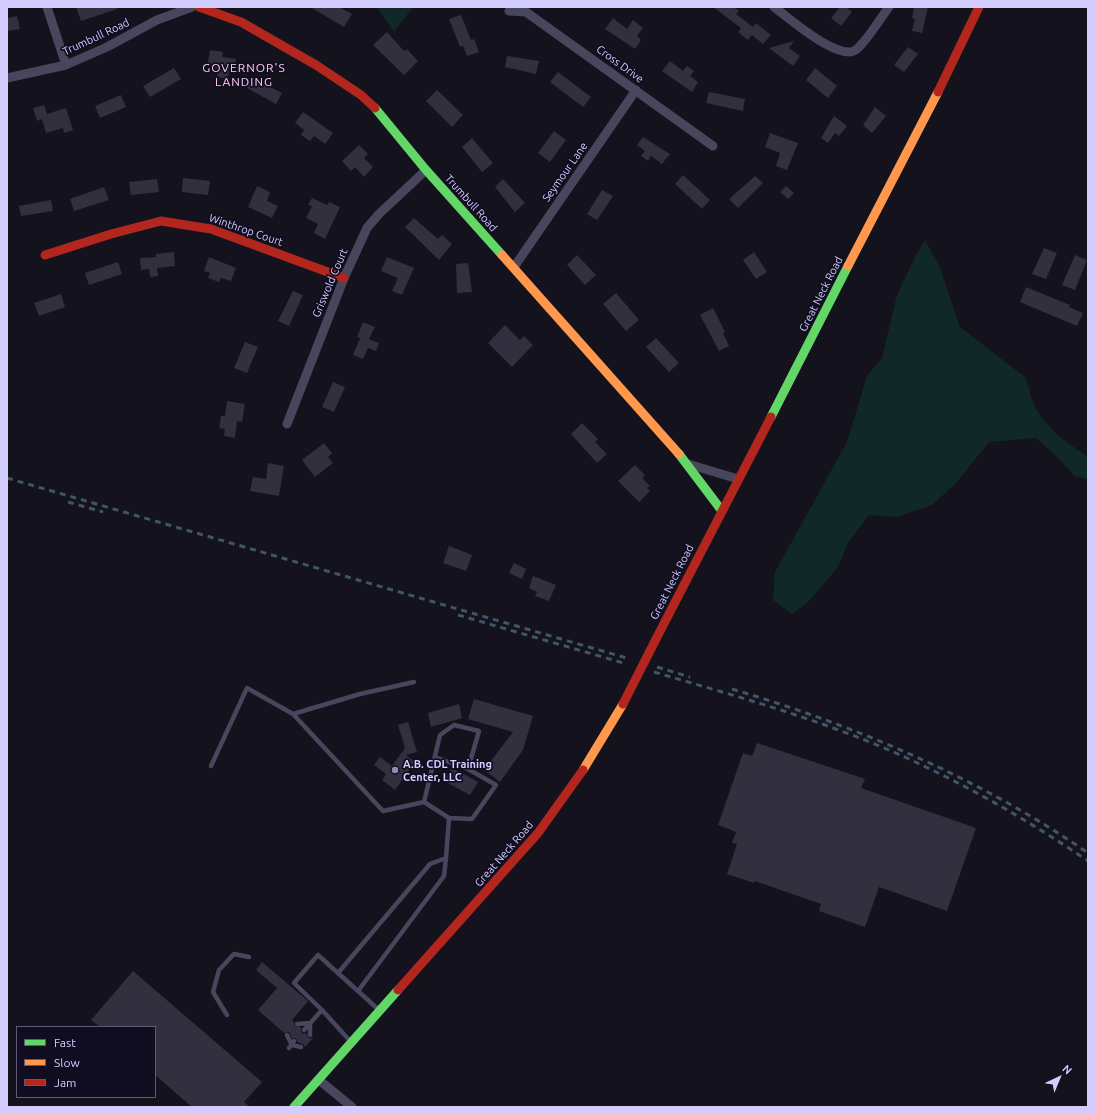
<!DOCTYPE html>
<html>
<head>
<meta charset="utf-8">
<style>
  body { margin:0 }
  #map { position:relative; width:1095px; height:1114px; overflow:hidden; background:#14121d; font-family:Ubuntu,sans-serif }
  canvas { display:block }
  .frame { position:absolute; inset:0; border:8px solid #d3cdff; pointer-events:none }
  .legend { position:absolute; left:16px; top:1026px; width:140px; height:72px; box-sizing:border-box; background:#110d21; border:1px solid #5f5a7a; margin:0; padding:5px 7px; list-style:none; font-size:12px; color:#d3cdff }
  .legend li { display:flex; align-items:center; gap:8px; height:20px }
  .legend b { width:20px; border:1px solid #5f5a7a }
  .north { position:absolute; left:1039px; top:1058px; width:40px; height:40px; -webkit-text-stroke:3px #110d21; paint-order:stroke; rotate:44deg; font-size:11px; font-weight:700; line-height:16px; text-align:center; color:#d3cdff }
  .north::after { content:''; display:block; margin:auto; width:14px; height:18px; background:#d3cdff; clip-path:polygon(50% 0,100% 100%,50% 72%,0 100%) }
</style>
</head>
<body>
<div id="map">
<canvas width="1095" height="1114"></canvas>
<div class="frame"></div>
<ul class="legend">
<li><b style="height:5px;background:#63d668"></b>Fast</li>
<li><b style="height:5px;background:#ff974d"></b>Slow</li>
<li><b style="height:5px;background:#b3261e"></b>Jam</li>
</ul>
<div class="north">N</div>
</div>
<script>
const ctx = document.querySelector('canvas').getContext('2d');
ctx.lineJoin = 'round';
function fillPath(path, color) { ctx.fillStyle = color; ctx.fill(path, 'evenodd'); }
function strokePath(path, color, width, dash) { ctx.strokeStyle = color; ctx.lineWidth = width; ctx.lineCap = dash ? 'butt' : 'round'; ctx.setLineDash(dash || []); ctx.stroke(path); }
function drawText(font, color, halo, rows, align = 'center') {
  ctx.font = font + ' Ubuntu,sans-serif'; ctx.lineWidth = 3.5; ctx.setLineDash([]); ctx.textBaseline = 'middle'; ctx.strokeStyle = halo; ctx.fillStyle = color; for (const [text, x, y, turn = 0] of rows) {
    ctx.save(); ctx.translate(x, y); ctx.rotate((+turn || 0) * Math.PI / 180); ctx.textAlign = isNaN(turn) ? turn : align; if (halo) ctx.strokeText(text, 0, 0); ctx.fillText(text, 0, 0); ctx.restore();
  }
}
const green = new Path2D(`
  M377,7h36l-19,25z
  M925,240l15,28 20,59 66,51 7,25 8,14 17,19 30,21v22l-13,-3 -21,-22 -18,-16 -47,4 -33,41 -24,22 -36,12 -27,-2 -21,28 -10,24 -30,35 -16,12 -19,-14 2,-28 72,-130 20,-66 15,-18 15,-63 17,-36z`);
const building = new Path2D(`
  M76,7h41v2l-36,12z
  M310,7h29l13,7 -8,13z
  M713,7h20l6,4 -3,3 17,13 3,-4 15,12 -8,9 -11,-9 -4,5 -10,-8 3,-4z
  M840,7h6l6,5 -11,14 -10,-8z
  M914,7h14l-6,26 -10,-2 3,-12 -3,-1z
  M461,15l10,25 3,-1 5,13 -12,4 -4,-10 -3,1 -11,-28z
  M17,16l3,13 -13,2v-13z
  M613,18l14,11 6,-9 10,8 -6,8 4,4 -6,9 -30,-20z
  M387,32l17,19 3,-2 11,12 -14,14 -31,-30z
  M794,41l-5,7 11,8 -7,10 -24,-18z
  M908,47l10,7 -14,18 -10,-7z
  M210,50l13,2 -1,5 14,2 -1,11h-6l-1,9 -11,-2 1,-8 -11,-1z
  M507,56l32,5 -3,13 -31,-7z
  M670,61l13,10 4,-5 7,5 -4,5 8,6 -6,10 -30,-21z
  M174,68l7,11 -31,18 -7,-11z
  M815,68l22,18 -9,12 -22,-18z
  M558,72l33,25 -8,10 -33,-25z
  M253,78l29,15 -6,11 -29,-16z
  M437,90l26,25 -11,12 -26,-26z
  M709,92l36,7 -2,12 -37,-8z
  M121,95l5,12 -26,11 -5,-12z
  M44,105l3,9 19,-6 7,22 -9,3 -1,-5 -17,5 -4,-14 -5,2 -4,-13z
  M875,107l11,9 -14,17 -9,-8z
  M303,112l30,21 -8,11 -11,-8 -4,5 -9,-6 3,-5 -9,-7z
  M834,116l13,10 -8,10 -4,-3 -7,10 -7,-5z
  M554,131l12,9 -16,22 -12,-9z
  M770,133l28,10 -11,27 -11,-4 4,-13 -15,-6z
  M643,137l27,17 -8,10 -11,-8 -3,5 -7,-5 4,-5 -8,-6z
  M472,138l21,25 -11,9 -20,-25z
  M359,145l9,9 -4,4 9,9 -9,10 -9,-10 -4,4 -9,-10z
  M683,175l27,25 -8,9 -27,-25z
  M755,176l8,7 -25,25 -9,-9z
  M183,178l27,3 -2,14 -26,-3z
  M157,179l2,13 -28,3 -2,-13z
  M503,179l22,24 -10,9 -20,-25z
  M257,186l13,6 -3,9 11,5 -6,12 -24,-11z
  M786,186l8,7 -6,6 -8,-7z
  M104,187l5,13 -35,11 -4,-12z
  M602,190l11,6 -16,24 -10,-6z
  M312,198l15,7 2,-3 11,5 -15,32 -11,-6 4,-9 -12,-6 6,-12 -4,-1z
  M51,200l2,11 -32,5 -2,-10z
  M414,218l24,21 4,-4 10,9 -13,16 -34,-33z
  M1044,248l13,5 -11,26 -14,-5z
  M174,252l1,14 -18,2 1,8 -8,1 -1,-8 -8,1 -1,-12 16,-1v-3z
  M754,252l13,20 -11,7 -13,-19z
  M577,255l19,20 -11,10 -18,-20z
  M1075,255l12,5 -12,30 -13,-5z
  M209,257l27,11 -5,13 -10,-3 -2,4 -11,-4 2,-5 -6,-2z
  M387,257l27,11 -12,27 -10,-4 6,-13 -17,-7z
  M118,262l4,12 -33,11 -4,-12z
  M468,263l4,29 -15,1 -1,-29z
  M1026,287l44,18 -1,2 14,6 -6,13 -57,-24z
  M293,291l10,4 -14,31 -11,-5z
  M616,293l23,27 -13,11 -23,-27z
  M61,294l4,13 -26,9 -5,-13z
  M713,308l12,24 -2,1 6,13 -10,5 -19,-36z
  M363,322l12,5 -6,12 10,4 -3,8 -8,-3 -5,11 -10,-4 7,-17 -3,-1z
  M505,325l15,15 4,-4 9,9 -21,22 -24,-24z
  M656,338l23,25 -10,9 -23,-25z
  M245,342l13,5 -11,26 -13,-5z
  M333,382l12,5 -11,25 -12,-5z
  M227,401l18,3 -3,18 -5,-1 -2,17 -11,-2 1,-7 -6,-1 2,-12h4z
  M582,423l16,16 -3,3 12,12 -10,9 -26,-29z
  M324,443l8,10 -4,4 5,6 -18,14 -13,-17z
  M268,463l16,3 -5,30 -29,-5 3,-14 13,2z
  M635,465l10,10 -3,3 8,8 -3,2 3,3 -11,11 -21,-21z
  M449,546l23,9 -6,16 -23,-8z
  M514,563l12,6 -4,10 -13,-6z
  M533,576l23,9 -7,16 -14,-5 2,-4 -8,-4z
  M474,699l59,17 -10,34 -23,32 -16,-12 29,-38 -45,-13z
  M459,704l3,14 -31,9 -3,-14z
  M408,722l9,30 -11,3 9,7 -20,28 -13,-10 4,-6 -12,-9 6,-8 12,9 13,-18 -7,-23z
  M757,743l108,36 -4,9 115,40 -29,83 -68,-24 -14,40 -46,-16 2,-7 -66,-23 -1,2 -27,-9 10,-30 -5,-1 4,-11 -18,-7 25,-72 9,3z
  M452,768l26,14 -8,13 -26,-14z
  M262,962l46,39 -16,19 2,2v4l7,1v5l2,2 3,-1 2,5h5l-8,9 -2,-3 -6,-2 -1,-4h-4l-3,-6 -5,1 -26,-23 19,-22 -21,-18z
  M133,971l129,111 -18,20 6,5h-58l-37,-32v-48h-55l-9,-7z`);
const lane = new Path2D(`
  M293,714l67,-20 54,-12
  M211,766l36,-78 46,26 90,97 41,-9
  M449,818l23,1 24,-34 -28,-16
  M338,973l92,-109 16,-6 3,-40 -25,-16 16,-67 14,-10 25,6 -11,38 -33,-12
  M358,991l86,-115 2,-18
  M322,1010l-28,-27 24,-28 61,55
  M227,1015l-14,-23 6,-22 15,-16 15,3
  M297,1024l13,-1v12
  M304,1030l18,-20 29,32
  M287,1035l5,10 9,2
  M289,1048l5,-7`);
const street = new Path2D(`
  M47,7l19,58
  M774,7c15,11 67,57 83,42 12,-11 22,-29 32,-42
  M509,11l17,1 187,134
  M7,78l59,-13 41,-18 50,-27 35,-13
  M514,267l122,-177
  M287,424l57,-146 23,-50 12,-14 47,-44
  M688,464l50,15
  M319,1080l33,27`);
const fast = new Path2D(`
  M375,108l51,62 76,85
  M771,417l77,-151
  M679,454l43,57
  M294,1107l104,-117`);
const slow = new Path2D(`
  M502,255l177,199
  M848,266l90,-174
  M583,770l40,-66`);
const jam = new Path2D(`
  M199,7l42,15 75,43 45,30 14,13
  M938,92l41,-85
  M45,255l66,-21 50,-13 50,8 133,49
  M656,639l115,-222
  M398,990l140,-157 45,-63`);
const rail = new Path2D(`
  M7,478l623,181
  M68,502l35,10
  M458,615l169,49
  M657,667l33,10
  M654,672c82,24 165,47 244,82 67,30 130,66 190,107
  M732,689c127,38 247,89 356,164`);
const jamBridge = new Path2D(`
  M623,704l33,-65`);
const markers = [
  [395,770,4,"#908cb0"]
];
const streetNames = [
  ["Trumbull Road",96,37,-25],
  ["Cross Drive",620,64,36],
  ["Seymour Lane",565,172,-55],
  ["Trumbull Road",471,203,48],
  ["Winthrop Court",246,230,19],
  ["Griswold Court",330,283,-67],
  ["Great Neck Road",821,294,-63],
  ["Great Neck Road",672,582,-63],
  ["Great Neck Road",504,854,-49]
];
const poiNames = [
  ["A.B. CDL Training",403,764],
  ["Center, LLC",403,777]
];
const neighbourhoodNames = [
  ["GOVERNOR'S",244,68],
  ["LANDING",244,82]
];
fillPath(green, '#112828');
fillPath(building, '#322f3f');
strokePath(lane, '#47465d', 4.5);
strokePath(street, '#47465d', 9);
strokePath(fast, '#63d668', 9);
strokePath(slow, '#ff974d', 9);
strokePath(jam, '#b3261e', 9);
strokePath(rail, '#405566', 3, [6, 5]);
strokePath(jamBridge, '#b3261e', 9);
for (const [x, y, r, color] of markers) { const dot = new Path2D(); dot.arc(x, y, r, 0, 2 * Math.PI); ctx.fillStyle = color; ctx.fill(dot); strokePath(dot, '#110d21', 1.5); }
drawText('11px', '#d3cdff', '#110d21', streetNames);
drawText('bold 11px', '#d3cdff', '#110d21', poiNames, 'left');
ctx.letterSpacing = '1px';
drawText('12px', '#ffcfed', '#110d21', neighbourhoodNames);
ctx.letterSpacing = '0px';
</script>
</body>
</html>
